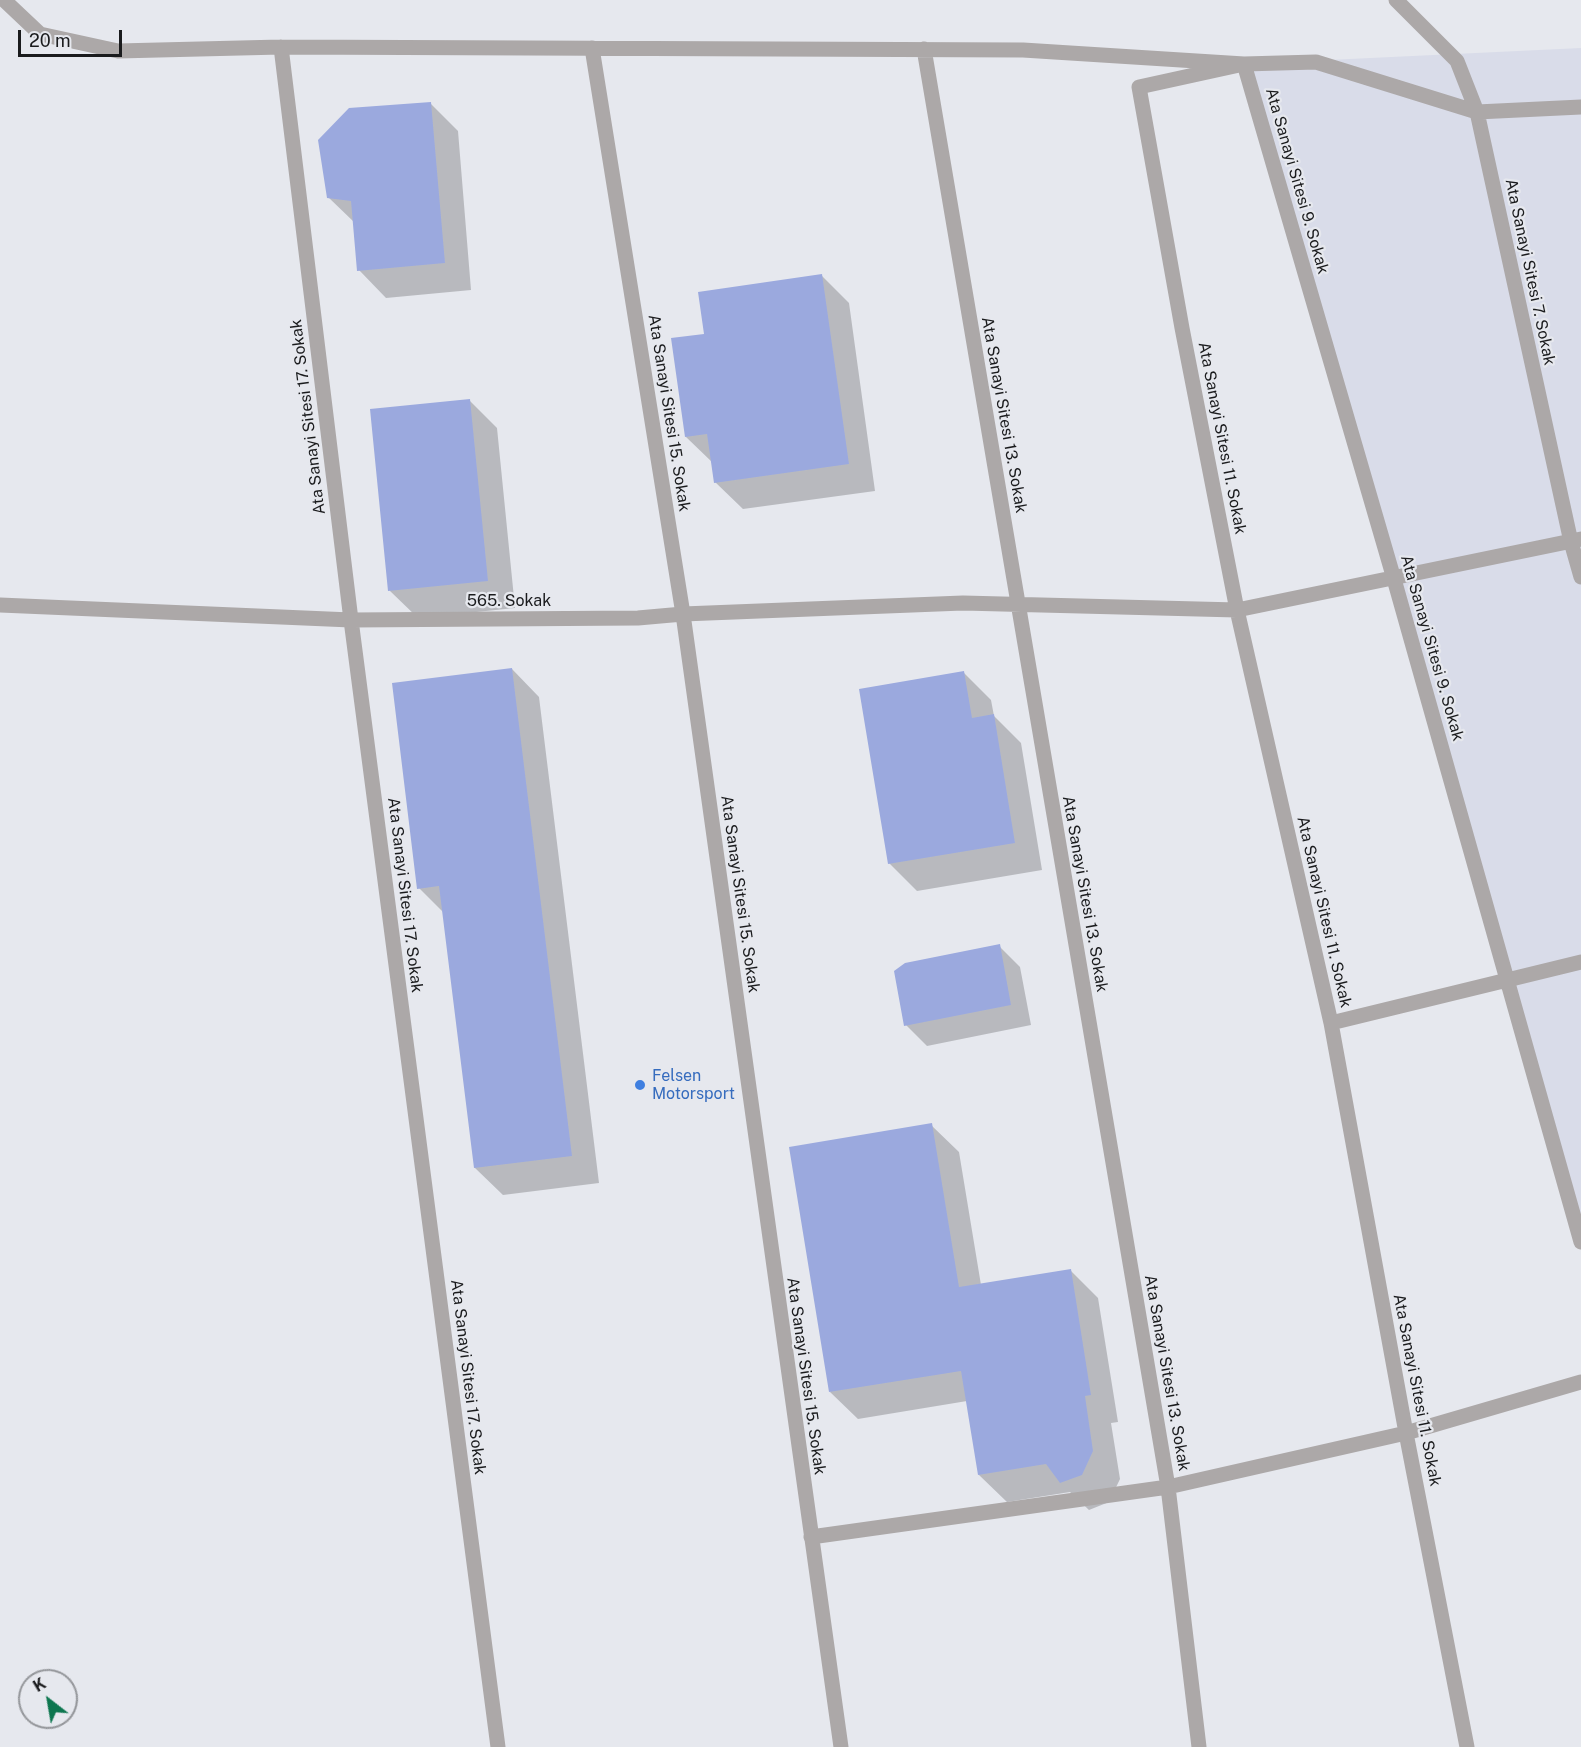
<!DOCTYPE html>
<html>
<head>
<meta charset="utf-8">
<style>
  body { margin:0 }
  #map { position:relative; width:1581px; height:1747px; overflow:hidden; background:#e6e8ee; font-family:"Public Sans",sans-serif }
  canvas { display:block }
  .north { position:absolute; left:18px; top:1669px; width:60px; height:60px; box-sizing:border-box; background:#e6e8ee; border:2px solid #94969a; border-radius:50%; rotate:329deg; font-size:16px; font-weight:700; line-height:24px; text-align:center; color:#1a1b1d }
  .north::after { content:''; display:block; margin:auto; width:21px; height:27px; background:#0d764f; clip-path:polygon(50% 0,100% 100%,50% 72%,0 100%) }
  .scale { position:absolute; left:18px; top:30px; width:104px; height:27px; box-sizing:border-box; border:3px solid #1a1b1d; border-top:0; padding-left:8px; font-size:18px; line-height:21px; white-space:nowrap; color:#1a1b1d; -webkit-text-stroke:4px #e6e8ee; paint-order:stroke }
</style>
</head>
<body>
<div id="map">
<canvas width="1581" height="1747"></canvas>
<div class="north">K</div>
<div class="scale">20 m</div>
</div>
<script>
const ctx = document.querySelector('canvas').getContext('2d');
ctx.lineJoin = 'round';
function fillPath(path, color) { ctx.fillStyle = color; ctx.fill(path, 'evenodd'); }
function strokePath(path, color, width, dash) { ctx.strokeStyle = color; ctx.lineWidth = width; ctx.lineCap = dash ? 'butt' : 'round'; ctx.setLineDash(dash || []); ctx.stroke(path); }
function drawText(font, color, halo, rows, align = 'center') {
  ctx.font = font + ' "Public Sans",sans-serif'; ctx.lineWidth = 4.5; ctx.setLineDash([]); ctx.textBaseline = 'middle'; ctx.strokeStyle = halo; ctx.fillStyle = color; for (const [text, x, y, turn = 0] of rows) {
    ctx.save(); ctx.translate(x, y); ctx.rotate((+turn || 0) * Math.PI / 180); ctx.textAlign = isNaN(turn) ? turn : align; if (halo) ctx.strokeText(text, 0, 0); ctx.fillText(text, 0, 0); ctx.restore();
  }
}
const built = new Path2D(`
  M1581,48v1202l-337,-1186z`);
const shadow = new Path2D(`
  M430,103l28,28 13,159 -85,8 -27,-28 -4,-47 -27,-26z
  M822,276l27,27 26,188 -132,18 -28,-27 -2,-19 -27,-26 20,-102z
  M470,401l27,27 18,180 -97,10 -28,-27z
  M512,669l27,28 60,486 -96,12 -28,-27 -31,-255 -25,-25z
  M964,673l27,27 3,16 27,27 21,127 -125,21 -28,-28z
  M999,946l21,21 11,58 -104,21 -21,-21z
  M931,1125l28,27 22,133 89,-15 28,28 20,124 -7,1 9,56 -11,23 -20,8 -19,-18 -63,10 -28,-27 -12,-74 -109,18 -28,-27z`);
const building = new Path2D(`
  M431,102l14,161 -88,8 -6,-70 -24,-3 -9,-58 31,-32z
  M822,274l27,190 -135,19 -7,-49 -22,3 -14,-99 33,-4 -6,-42z
  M470,399l18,182 -100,10 -18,-182z
  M512,668l60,488 -98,12 -35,-282 -22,3 -25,-206z
  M964,671l8,47 22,-4 21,129 -127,21 -29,-175z
  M1000,944l11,61 -107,21 -10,-55 11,-8z
  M932,1123l27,164 112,-18 20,126 -6,1 8,55 -11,24 -22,8 -14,-19 -68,11 -17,-104 -132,21 -40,-245z`);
const lane = new Path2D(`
  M4,0l36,34 78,17 163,-4 742,3 221,14 72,-2 161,50 104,-5
  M1396,0l61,61 20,51 94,430 10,35
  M281,47l70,573 147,1127
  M592,48l91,566 158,1133
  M924,49l244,1438 31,260
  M1244,64l-105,23 43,241 55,282 94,413 75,410 61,314
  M1244,64l150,515 187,663
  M0,605l351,15 287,-2 45,-4 280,-11 274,7 344,-71
  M1331,1023l250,-61
  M811,1537l357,-50 238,-54 175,-51`);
const markers = [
  [640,1085,6,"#3f7fe0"]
];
const streetNames = [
  ["Ata Sanayi Sitesi 9. Sokak",1297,181,74],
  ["Ata Sanayi Sitesi 7. Sokak",1530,272,78],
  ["Ata Sanayi Sitesi 15. Sokak",669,413,81],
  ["Ata Sanayi Sitesi 13. Sokak",1004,415,80],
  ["Ata Sanayi Sitesi 17. Sokak",308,417,-97],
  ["Ata Sanayi Sitesi 11. Sokak",1222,438,79],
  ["565. Sokak",509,601],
  ["Ata Sanayi Sitesi 9. Sokak",1432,648,74],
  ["Ata Sanayi Sitesi 15. Sokak",740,894,82],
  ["Ata Sanayi Sitesi 13. Sokak",1085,894,80],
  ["Ata Sanayi Sitesi 17. Sokak",405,895,83],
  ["Ata Sanayi Sitesi 11. Sokak",1324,912,77],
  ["Ata Sanayi Sitesi 13. Sokak",1167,1373,80],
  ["Ata Sanayi Sitesi 15. Sokak",806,1376,82],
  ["Ata Sanayi Sitesi 17. Sokak",468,1377,83],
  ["Ata Sanayi Sitesi 11. Sokak",1417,1390,79]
];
const shopNames = [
  ["Felsen",652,1076],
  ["Motorsport",652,1094]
];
fillPath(built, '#d9dce9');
fillPath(shadow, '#0003');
fillPath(building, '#9ba9de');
strokePath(lane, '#aca8a8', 15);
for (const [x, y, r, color] of markers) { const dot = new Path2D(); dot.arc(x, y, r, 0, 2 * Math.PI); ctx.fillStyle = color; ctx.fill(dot); strokePath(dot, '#e6e8ee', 2); }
drawText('16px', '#1a1b1d', '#e6e8ee', streetNames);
drawText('16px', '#366cbe', '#e6e8ee', shopNames, 'left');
</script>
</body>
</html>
